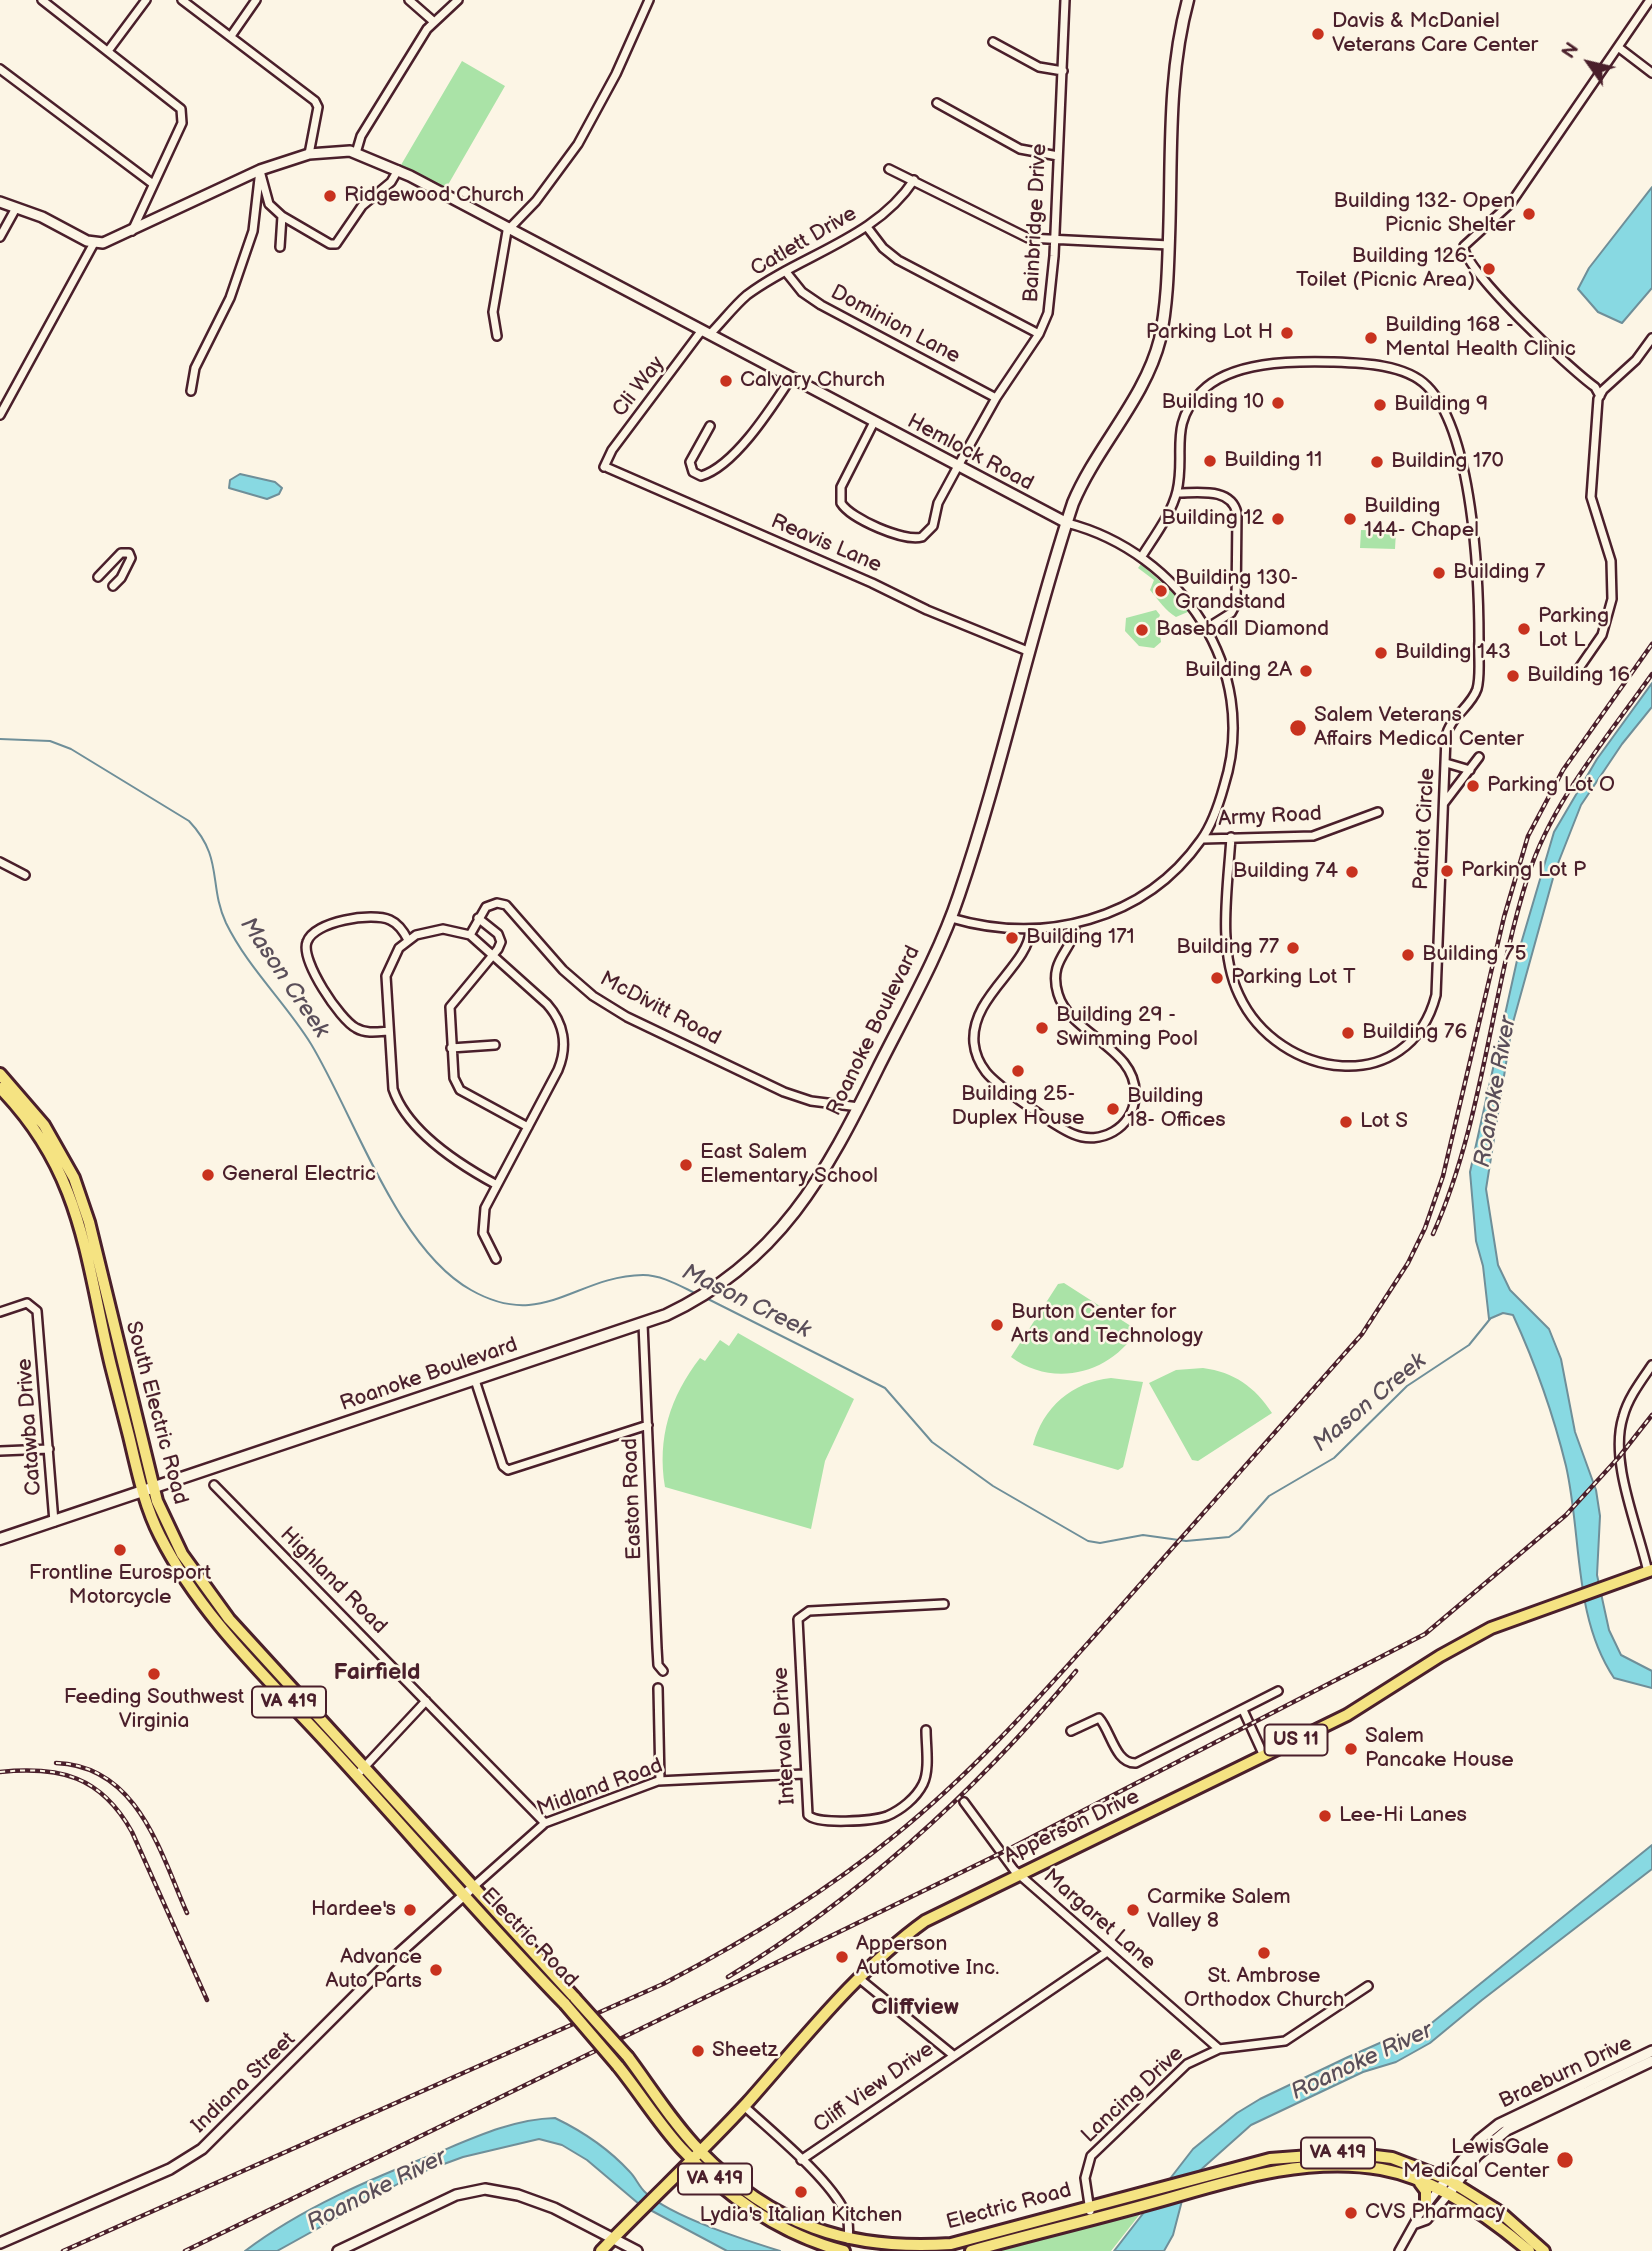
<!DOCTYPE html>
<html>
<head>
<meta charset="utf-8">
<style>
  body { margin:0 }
  #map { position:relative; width:1652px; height:2251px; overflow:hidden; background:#fcf5e5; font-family:"Balsamiq Sans",sans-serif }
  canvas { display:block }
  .north { position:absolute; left:1554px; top:28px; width:70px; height:70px; -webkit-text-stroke:5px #fcf5e5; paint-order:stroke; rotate:304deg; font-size:19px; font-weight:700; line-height:28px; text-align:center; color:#4a1f2b }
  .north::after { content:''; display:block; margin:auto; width:24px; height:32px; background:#4a1f2b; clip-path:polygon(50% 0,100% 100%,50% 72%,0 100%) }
</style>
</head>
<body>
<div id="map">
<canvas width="1652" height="2251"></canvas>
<div class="north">N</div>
</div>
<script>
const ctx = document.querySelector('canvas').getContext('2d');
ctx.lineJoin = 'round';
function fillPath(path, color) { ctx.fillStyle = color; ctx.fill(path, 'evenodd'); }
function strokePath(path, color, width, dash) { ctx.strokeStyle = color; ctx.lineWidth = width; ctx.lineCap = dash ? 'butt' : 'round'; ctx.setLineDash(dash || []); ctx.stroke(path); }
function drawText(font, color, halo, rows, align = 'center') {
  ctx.font = font + ' "Balsamiq Sans",sans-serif'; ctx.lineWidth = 5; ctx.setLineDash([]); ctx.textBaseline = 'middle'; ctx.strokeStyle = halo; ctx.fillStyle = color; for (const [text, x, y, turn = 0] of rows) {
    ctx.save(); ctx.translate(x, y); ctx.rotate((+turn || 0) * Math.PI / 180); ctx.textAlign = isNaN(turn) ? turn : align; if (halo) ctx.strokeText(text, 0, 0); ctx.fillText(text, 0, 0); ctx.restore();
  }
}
const green = new Path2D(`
  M462,61l43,25 -60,104 -44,-25z
  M1361,530l35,1 -1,18 -35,-1z
  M1141,564l30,27 2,-2 17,22 -14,6c-10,-6 -18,-17 -26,-27l4,-10 -16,-12z
  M1156,610l4,5 -2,5 3,22 -7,6 -15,-2 -14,-15 1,-13z
  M1064,1283l73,47c-26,44 -84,58 -126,27l47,-73z
  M738,1333l116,66 -29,62 -14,68 -146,-42c-8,-49 5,-90 35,-129l5,3 15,-21 9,6z
  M1203,1368c31,4 52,19 69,45l-74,48 -6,-1 -43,-77 27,-13z
  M1111,1378l32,4 -20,85 -5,3 -85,-25c10,-38 39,-63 78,-67z
  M1144,2209l-33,42h-124z`);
const water = new Path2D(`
  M1652,187v101l-30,35 -24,-11 -20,-23 11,-21z
  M240,474l35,8 7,6 -3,6 -12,5 -38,-11 1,-8z
  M1652,683v24l-30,37 -41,61 -26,66 -43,155 -26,163 12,76 12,25 39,39 12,30 14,73 21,58 4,26 -3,59 12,55 12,25 31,16v17l-38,-10c-41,-61 -32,-142 -48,-212 -13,-53 -30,-101 -53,-151l-10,-2 -14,6 -6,-53 -7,-25 -6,-69 50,-225 34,-115 43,-73z
  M1652,1845v24l-170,131 -52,43 -34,19 -33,10 -112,53 -55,49 -12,19 -11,42 -9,16h-50l79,-102 44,-36 23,-14 88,-42 34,-15 25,-3 16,-9z
  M555,2118c29,14 53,30 75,54 6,6 9,15 16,21 26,24 99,47 134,58h-53l-88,-47 -52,-44 -25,-15 -23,-6 -76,18 -49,18 -137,76h-32c57,-43 125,-72 192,-98 38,-16 77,-34 118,-35z`);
const stream = new Path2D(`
  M0,739l50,2 21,8 118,72c35,37 19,63 37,102 22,45 59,79 85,121 43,71 86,205 160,246 72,41 104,-14 172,-15 19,0 37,11 54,19
  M706,1298l179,90 47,54 61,44 95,55 12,2 43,-8 43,6 43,-4 10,-7 30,-34 65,-38 73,-72 62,-41 21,-26`);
const minor = new Path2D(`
  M42,0l139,109 1,14 -50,108
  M182,0l133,101 3,6 -9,47
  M409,0l24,21
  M231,36l25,-36
  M993,42l46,25 24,4
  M1618,47l34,26
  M108,51l38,-51
  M0,69l153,115
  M937,103l83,46 38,7
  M356,153l5,-17 66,-107 31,-29
  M889,169l139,69 141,7
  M260,171l9,33 13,12 -2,31
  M282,216l48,28h6l26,-38 29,-24 7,-12
  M867,227l16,21 15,12 141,74
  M0,237l16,-29
  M786,272l16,20 19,13 175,93
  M710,334c12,-12 24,-28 37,-39 55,-41 128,-56 167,-115
  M497,336l-4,-24 14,-81 29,-30 42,-57 38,-70 33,-74
  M191,391l4,-23 35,-70 23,-67 7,-61
  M1600,396l-5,-9c-24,-17 -133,-118 -131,-141l47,-43 139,-203
  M0,415l94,-172
  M874,422l-33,65v16c10,16 63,39 81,34l11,-11 5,-23 20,-37 38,-68 43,-64 9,-21 6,-57 11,-256
  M710,426l-20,36 3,10 8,4c34,-10 71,-69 90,-98
  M604,467l8,-17 90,-120
  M608,468l264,115 55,27 103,42
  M1177,493c21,0 54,-6 60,20l-1,91 -5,9 -24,15
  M1142,556c12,-19 30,-43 35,-65 9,-37 -9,-66 24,-99 30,-31 91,-31 131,-30 30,1 73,2 95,24 46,46 52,192 52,255 -1,15 2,34 -2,48 -6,18 -28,29 -31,48l-10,258c-27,104 -158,85 -197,0 -22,-46 -11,-108 -8,-158
  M98,577l23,-24h8l2,5 -10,20 -8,8
  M1575,674l27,-39 10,-36 -1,-38 -20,-64 7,-98 5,-9 33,-30 16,-22
  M1446,763l24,7
  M1444,803l35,-46
  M1203,839l110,-3 65,-24
  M0,862l25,13
  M478,918l20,16 3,8 -3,7 -48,58 4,71 6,12 68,37
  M951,918c92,27 193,3 250,-78 11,-15 18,-36 23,-54 37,-117 -44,-234 -157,-263
  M1030,931c-2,35 -60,66 -56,112 1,10 5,20 12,29 11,14 70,55 87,62 27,12 60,-6 62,-37 4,-49 -65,-62 -77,-103 -11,-36 18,-45 17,-70
  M470,935l16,-28 11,-4 9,2 57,65 30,26 34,21 157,75 27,9 48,6
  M388,1031c-11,1 -22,3 -32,-3 -16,-8 -56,-68 -49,-86 7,-21 65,-30 83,-22 9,4 14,12 18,20
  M451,1048l44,-3
  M496,1259l-13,-26 2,-25 73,-138c10,-24 6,-47 -11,-66l-77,-69 -27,-6 -27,6 -17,13 -13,28 7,113c14,42 67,76 104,96
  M0,1312l27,-9 10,8 17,211
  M643,1324l14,324 1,17 5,6
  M475,1380l28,86 5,4 140,-45
  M0,1451l49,-2
  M214,1485l331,338
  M1648,1572c-10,-46 -39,-110 -25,-155 5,-19 18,-36 29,-52
  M658,1688l2,93
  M1243,1710l21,46
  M926,1730c0,16 4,40 -3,54 -7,14 -22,26 -36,32 -14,5 -69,9 -79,-1l-10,-196 11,-8 135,-7
  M1071,1731l28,-13c12,13 16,46 37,45l142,-72
  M356,1776l70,-75
  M964,1802l50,68 205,179
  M473,1887l72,-64 113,-42 146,-7
  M861,1980l92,75
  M744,2106c29,27 84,71 101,106 4,8 4,18 3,27
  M801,2160l306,-208
  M1090,2211l-5,-33 6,-22 96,-92 32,-15 66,-8 83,-55
  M1416,2224l11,-4 21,-25
  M1399,2251l20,-36 19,-25`);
const tertiary = new Path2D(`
  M0,202l42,15 45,24 16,2 157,-73 49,-16 41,-3 60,25 657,347
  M1438,2190l41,-50 20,-16 153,-73
  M1448,2195l29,-40 30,-25 145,-69
  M0,2243l170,-74 32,-20 183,-183 88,-79
  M338,2251l118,-56 29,-6 33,6 36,13 83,43`);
const secondary = new Path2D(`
  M0,1539l666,-224c113,-53 160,-141 212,-247 28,-56 61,-113 81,-173 44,-129 71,-263 114,-392 24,-57 72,-104 87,-164 7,-33 8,-68 9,-101 3,-79 -2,-161 19,-238`);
const primary = new Path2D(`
  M0,1074l44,51 30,53 15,44 68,279 25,53 47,65 346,379
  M0,1088c83,85 85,170 111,278 6,23 12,46 18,70 8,33 15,69 31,100 43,85 114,148 177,218 76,83 149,169 228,250
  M628,2057c23,31 45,66 72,94 72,74 148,100 251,93l319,-85 80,-6 42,5 55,21 53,33 44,39
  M618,2066c21,26 41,58 63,82 43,47 100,87 163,103
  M1420,2183l6,8v14
  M601,2251c48,-50 99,-97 146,-148 55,-62 110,-133 178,-182l422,-206 93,-59 51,-28 161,-58
  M971,2251c68,-19 138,-35 206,-55 65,-19 135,-39 204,-27 55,10 106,46 148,82`);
const rail = new Path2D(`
  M1433,1234c50,-111 58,-242 95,-358 24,-75 79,-138 124,-202
  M56,1763c82,3 104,89 131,150
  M0,1772c60,-6 101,4 132,60l75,168
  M728,1977c135,-82 248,-186 348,-306
  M63,2251l600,-267c82,-43 160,-90 231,-148 82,-66 150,-144 219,-221 83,-93 166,-187 249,-281l46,-71 17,-35 18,-52 61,-259 24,-81 35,-66 89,-126
  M185,2251l816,-398 424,-219 141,-119 53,-58 33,-42`);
const primaryBridge = new Path2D(`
  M575,1998l53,59
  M565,2004l53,62`);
const markers = [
  [1318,34,7,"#c8321e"],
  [330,196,7,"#c8321e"],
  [1529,214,7,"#c8321e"],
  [1489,269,7,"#c8321e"],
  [1287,333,7,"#c8321e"],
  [1371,338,7,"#c8321e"],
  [726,381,7,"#c8321e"],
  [1278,403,7,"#c8321e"],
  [1380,405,7,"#c8321e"],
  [1210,461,7,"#c8321e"],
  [1377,462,7,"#c8321e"],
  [1278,519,7,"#c8321e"],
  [1350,519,7,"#c8321e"],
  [1439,573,7,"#c8321e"],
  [1161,591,7,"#c8321e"],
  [1524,629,7,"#c8321e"],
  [1142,630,7,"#c8321e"],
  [1381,653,7,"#c8321e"],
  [1306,671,7,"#c8321e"],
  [1513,676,7,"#c8321e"],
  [1298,728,9,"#c8321e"],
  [1473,786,7,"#c8321e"],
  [1447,871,7,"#c8321e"],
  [1352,872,7,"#c8321e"],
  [1012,938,7,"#c8321e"],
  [1293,948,7,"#c8321e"],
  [1408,955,7,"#c8321e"],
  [1217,978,7,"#c8321e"],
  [1042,1028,7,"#c8321e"],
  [1348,1033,7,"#c8321e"],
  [1018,1071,7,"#c8321e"],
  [1113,1109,7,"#c8321e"],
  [1346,1122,7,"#c8321e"],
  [686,1165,7,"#c8321e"],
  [208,1175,7,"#c8321e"],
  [997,1325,7,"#c8321e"],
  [120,1550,7,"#c8321e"],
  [154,1674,7,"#c8321e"],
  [1351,1749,7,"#c8321e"],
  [1325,1816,7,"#c8321e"],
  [410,1910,7,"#c8321e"],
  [1133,1910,7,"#c8321e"],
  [1264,1953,7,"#c8321e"],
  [842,1957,7,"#c8321e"],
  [436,1970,7,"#c8321e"],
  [698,2051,7,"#c8321e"],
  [1565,2160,9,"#c8321e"],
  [801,2192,7,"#c8321e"],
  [1351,2213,7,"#c8321e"]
];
const shields = [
  [289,1702,74],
  [1296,1740,63],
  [1338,2153,74],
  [715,2179,74]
];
const shieldNames = [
  ["VA 419",289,1702],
  ["US 11",1296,1740],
  ["VA 419",1338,2153],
  ["VA 419",715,2179]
];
const poiNames = [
  ["Davis & McDaniel",1332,22],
  ["Veterans Care Center",1332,46],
  ["Ridgewood Church",344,196],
  ["Building 132- Open",1515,202,"right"],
  ["Picnic Shelter",1515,226,"right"],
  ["Building 126-",1475,257,"right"],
  ["Toilet (Picnic Area)",1475,281,"right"],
  ["Building 168 -",1385,326],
  ["Mental Health Clinic",1385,350],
  ["Parking Lot H",1273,333,"right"],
  ["Calvary Church",740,381],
  ["Building 10",1264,403,"right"],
  ["Building 9",1394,405],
  ["Building 11",1224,461],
  ["Building 170",1391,462],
  ["Building",1364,507],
  ["144- Chapel",1364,531],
  ["Building 12",1264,519,"right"],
  ["Building 7",1453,573],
  ["Building 130-",1175,579],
  ["Grandstand",1175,603],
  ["Parking",1538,617],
  ["Lot L",1538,641],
  ["Baseball Diamond",1156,630],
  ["Building 143",1395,653],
  ["Building 2A",1292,671,"right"],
  ["Building 16",1527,676],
  ["Salem Veterans",1314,716],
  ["Affairs Medical Center",1314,740],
  ["Parking Lot O",1487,786],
  ["Parking Lot P",1461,871],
  ["Building 74",1338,872,"right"],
  ["Building 171",1026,938],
  ["Building 77",1279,948,"right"],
  ["Building 75",1422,955],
  ["Parking Lot T",1231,978],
  ["Building 29 -",1056,1016],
  ["Swimming Pool",1056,1040],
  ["Building 76",1362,1033],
  ["Building 25-",1018,1095,"center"],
  ["Duplex House",1018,1119,"center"],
  ["Building",1127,1097],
  ["18- Offices",1127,1121],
  ["Lot S",1360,1122],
  ["East Salem",700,1153],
  ["Elementary School",700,1177],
  ["General Electric",222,1175],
  ["Burton Center for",1011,1313],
  ["Arts and Technology",1011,1337],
  ["Frontline Eurosport",120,1574,"center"],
  ["Motorcycle",120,1598,"center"],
  ["Feeding Southwest",154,1698,"center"],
  ["Virginia",154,1722,"center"],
  ["Salem",1365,1737],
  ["Pancake House",1365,1761],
  ["Lee-Hi Lanes",1339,1816],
  ["Carmike Salem",1147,1898],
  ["Valley 8",1147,1922],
  ["Hardee's",396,1910,"right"],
  ["Apperson",856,1945],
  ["Automotive Inc.",856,1969],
  ["Advance",422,1958,"right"],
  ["Auto Parts",422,1982,"right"],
  ["St. Ambrose",1264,1977,"center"],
  ["Orthodox Church",1264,2001,"center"],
  ["Sheetz",712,2051],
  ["LewisGale",1549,2148,"right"],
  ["Medical Center",1549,2172,"right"],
  ["CVS Pharmacy",1365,2213],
  ["Lydia's Italian Kitchen",801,2216,"center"]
];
const streetNames = [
  ["Bainbridge Drive",1036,223,-87],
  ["Catlett Drive",804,242,-30],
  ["Dominion Lane",895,325,28],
  ["Cli Way",639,387,-52],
  ["Hemlock Road",970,453,28],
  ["Reavis Lane",826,544,23],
  ["Army Road",1270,817,-3],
  ["Patriot Circle",1425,829,-87],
  ["McDivitt Road",660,1009,28],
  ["Roanoke Boulevard",874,1031,-64],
  ["Roanoke Boulevard",429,1375,-19],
  ["South Electric Road",156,1413,75],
  ["Catawba Drive",30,1427,-94],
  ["Easton Road",633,1499,-92],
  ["Highland Road",333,1581,45],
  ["Intervale Drive",785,1736,-93],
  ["Midland Road",600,1788,-20],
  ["Apperson Drive",1072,1827,-25],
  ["Margaret Lane",1099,1920,41],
  ["Electric Road",529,1938,46],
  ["Braeburn Drive",1566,2073,-25],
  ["Indiana Street",244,2083,-44],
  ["Cliff View Drive",874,2088,-35],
  ["Lancing Drive",1133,2095,-43],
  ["Electric Road",1009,2207,-15]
];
const waterNames = [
  ["Mason Creek",284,978,56],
  ["Roanoke River",1496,1092,-80],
  ["Mason Creek",746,1302,26],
  ["Mason Creek",1370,1403,-40],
  ["Roanoke River",1362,2062,-25],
  ["Roanoke River",377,2191,-27]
];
const neighbourhoodNames = [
  ["Fairfield",377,1673],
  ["Cliffview",915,2008]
];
fillPath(green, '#aae3a7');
fillPath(water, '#88d9e2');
strokePath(water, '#6f8f99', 2);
strokePath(stream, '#6f8f99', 2);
strokePath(minor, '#4a1f2b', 12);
strokePath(tertiary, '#4a1f2b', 14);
strokePath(secondary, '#4a1f2b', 15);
strokePath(primary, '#4a1f2b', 16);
strokePath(minor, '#fcf5e5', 7);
strokePath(tertiary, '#fcf5e5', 9);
strokePath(secondary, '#fcf5e5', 10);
strokePath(primary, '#f5e382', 10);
strokePath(rail, '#4a1f2b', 4.5);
strokePath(rail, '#fcf5e5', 2, [5]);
strokePath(primaryBridge, '#4a1f2b', 16, []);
strokePath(primaryBridge, '#f5e382', 10);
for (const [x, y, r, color] of markers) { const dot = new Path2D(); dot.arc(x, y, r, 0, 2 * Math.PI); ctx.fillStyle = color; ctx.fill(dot); strokePath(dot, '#fcf5e5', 2.5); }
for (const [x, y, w] of shields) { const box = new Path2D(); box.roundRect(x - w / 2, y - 15.5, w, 31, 5); ctx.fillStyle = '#fcf5e5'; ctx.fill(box); strokePath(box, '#4a1f2b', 2); }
drawText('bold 19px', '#4a1f2b', null, shieldNames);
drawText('21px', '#4a1f2b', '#fcf5e5', poiNames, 'left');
drawText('21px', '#4a1f2b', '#fcf5e5', streetNames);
drawText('italic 23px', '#5a4e59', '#fcf5e5', waterNames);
drawText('bold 23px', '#4a1f2b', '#fcf5e5', neighbourhoodNames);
</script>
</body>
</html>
